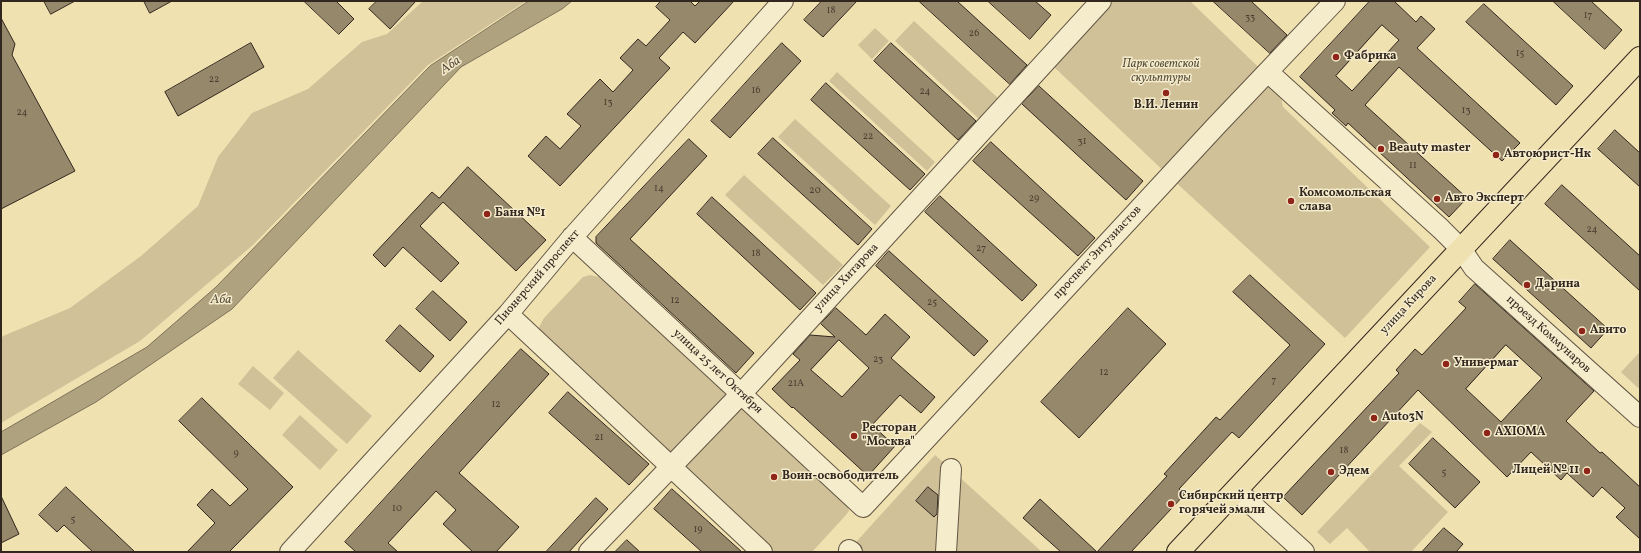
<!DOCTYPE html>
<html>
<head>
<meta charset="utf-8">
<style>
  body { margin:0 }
  #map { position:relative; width:1641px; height:553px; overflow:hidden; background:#f0e1b1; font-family:Vollkorn,serif }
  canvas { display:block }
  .frame { position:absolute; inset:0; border:2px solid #32271f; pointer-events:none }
</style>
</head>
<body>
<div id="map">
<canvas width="1641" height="553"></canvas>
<div class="frame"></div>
</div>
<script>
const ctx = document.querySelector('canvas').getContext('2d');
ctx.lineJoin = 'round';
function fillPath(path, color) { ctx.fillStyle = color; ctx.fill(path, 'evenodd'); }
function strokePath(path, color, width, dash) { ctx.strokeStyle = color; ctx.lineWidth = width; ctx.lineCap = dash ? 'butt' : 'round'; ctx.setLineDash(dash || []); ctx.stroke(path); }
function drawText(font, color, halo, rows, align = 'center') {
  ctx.font = font + ' Vollkorn,serif'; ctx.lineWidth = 3; ctx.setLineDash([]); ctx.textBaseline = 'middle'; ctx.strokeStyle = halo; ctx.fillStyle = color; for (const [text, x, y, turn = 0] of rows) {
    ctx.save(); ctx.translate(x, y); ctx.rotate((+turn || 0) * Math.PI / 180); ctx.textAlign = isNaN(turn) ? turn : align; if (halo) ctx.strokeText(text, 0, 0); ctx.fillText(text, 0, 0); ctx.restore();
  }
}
const green = new Path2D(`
  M423,1h103l-98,64 -175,180 -113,96 -139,82v-84l2,-3 67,-28 71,-52 57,-50 20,-49 34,-44 56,-24 54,-47 25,-8z
  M1113,1h77l89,86 4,20 147,140 -85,91 -175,-161 -117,-111z
  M914,21l84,77 -19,21 -84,-78z
  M875,28l14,13 -17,18 -14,-14z
  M837,72l98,90 -8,9 -98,-90z
  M795,119l96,87 -16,19 -97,-88z
  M744,175l99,90 -20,20 -98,-90z
  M590,275l9,2 248,228 2,6 -3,4 -34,37h-40l-232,-214 -3,-7 7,-13 39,-41z
  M298,350l74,66 -25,28 -74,-66z
  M1640,352v35l-2,1 -17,-16z
  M253,366l31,27 -14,17 -32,-26z
  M300,415l38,35 -18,20 -38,-35z
  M1420,423l12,9 -33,34 49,46 -37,40h-41l-23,-24 -17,16 -13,-12z
  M935,455l107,97h-195z`);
const water = new Path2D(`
  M529,1h43l-10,8 -101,58 -229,242 -136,93 -95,53v-23l146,-85 69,-60 214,-221z`);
const building = new Path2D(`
  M44,1h31l-24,13z
  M144,1h28l-22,12z
  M304,1h32l18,18 -15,15z
  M377,1h39l-26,28 -21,-20z
  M661,1h29l5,5 5,-5h34l-39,42 -12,-11 -24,26 11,10 -110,118 -32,-30 18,-20 14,13 21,-23 -14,-12 33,-35 13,13 20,-22 -13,-12 18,-19 8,7 24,-26 -14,-13z
  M822,1h35l-34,36 -19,-17z
  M919,1h38l70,64 -17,19z
  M988,1h47l16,14 -21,24z
  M1213,1h38l36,34 -17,18z
  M1370,1h24l22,21 5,-6 14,13 -18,19 103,95 -18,18 -103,-94 -34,38 102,93 -18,19 -101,-94 -2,3 -14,-13 3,-3 -35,-33zM1382,25l17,15 -47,51 -16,-15z
  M1553,1h38l31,29 -17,19z
  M1484,4l89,82 -17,19 -90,-83z
  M1,18l14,26 -3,11 63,116 -74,38z
  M251,43l13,24 -86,49 -13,-24z
  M782,43l19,18 -71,77 -19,-17z
  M891,43l85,78 -18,19 -84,-79z
  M826,83l99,91 -15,16 -99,-90z
  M1039,86l104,95 -17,19 -104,-96z
  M1615,130l25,23v34l-42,-38z
  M773,138l99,91 -14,16 -100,-91z
  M689,139l18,17 -77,83 124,114 -18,20 -140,-130v-6z
  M991,142l104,96 -17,18 -105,-95z
  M468,167l78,73 -30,31 -73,-69 -23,24 39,37 -18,19 -38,-35 -18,20 -12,-12 59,-63 7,6z
  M1562,185l78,71v35l-95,-87z
  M940,196l97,89 -15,16 -97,-89z
  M712,197l104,96 -16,17 -103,-96z
  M1510,240l98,89 -17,19 -98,-89z
  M889,251l99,90 -14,15 -98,-90z
  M1250,275l75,69 -86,94 -7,-6 -53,57 6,5 -54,58h-70l-38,-34 17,-19 57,53 70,-76 -3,-2 52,-57 4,3 70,-75 -57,-53z
  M1475,284l119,107 -28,30 34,32 2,-1 38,35v52l-24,-22 9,-9 -23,-21 -9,10 -26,-24 -6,7 -30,-28 -24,25 -89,-87 -116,125 -19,-18 116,-124 -3,-3 19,-21 7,6 44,-47 -7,-6zM1506,345l36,33 -41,44 -35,-33z
  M433,291l34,31 -17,19 -34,-32z
  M836,308l30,27 19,-21 25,23 -19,21 44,39 -14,16 -21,-18 -28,30 23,21 -27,30 -75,-69 -1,1 -20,-19 28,-29 -7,-6 17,-19 25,2 -14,-13zM839,340l30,28 -27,29 -31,-27z
  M1128,308l38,36 -87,94 -38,-36z
  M400,325l34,31 -14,16 -34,-31z
  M521,349l28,25 -90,99 60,54 -23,25h-23l-30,-28 13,-14 -20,-19 -48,52 10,9h-42l-11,-10z
  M568,392l81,72 -20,21 -80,-72z
  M202,398l91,89 -64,65h-42l28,-29 -18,-18 15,-16 18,17 18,-17 -69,-68z
  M1433,438l47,44 -25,26 -46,-44z
  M66,487l69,65h-42l-29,-27 -7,7 -18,-17z
  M928,487l10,8 -1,19 -3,3 -18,-16z
  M672,489l70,63h-40l-48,-43z
  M1,496l18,38 -18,9z
  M596,498l12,11 -39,43h-23z
  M1444,528l19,16 -7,8h-34z
  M627,540l13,12h-25z`);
const minor = new Path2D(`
  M1268,72l173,157 20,20 13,19 166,149
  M572,237l291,270 353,-381 119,-125
  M508,314l254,238
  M1236,490l68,62
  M849,550l3,2
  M290,552l218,-238 61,-73 214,-240
  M589,552l152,-158 360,-393
  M946,552l5,-83`);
const major = new Path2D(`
  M1178,552l462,-494`);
const markers = [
  [1336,57,4,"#8f2418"],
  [1166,93,4,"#8f2418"],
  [1381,149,4,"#8f2418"],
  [1496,155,4,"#8f2418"],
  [1437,199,4,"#8f2418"],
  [1291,201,4,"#8f2418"],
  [487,214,4,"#8f2418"],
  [1527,285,4,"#8f2418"],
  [1582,331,4,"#8f2418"],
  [1446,364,4,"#8f2418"],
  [1374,418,4,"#8f2418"],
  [1487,433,4,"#8f2418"],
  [854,436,4,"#8f2418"],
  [1587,471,4,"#8f2418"],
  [1331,472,4,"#8f2418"],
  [774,477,4,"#8f2418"],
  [1171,504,4,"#8f2418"]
];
const numberNames = [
  ["18",831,11],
  ["17",1588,16],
  ["33",1250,18],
  ["26",974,34],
  ["15",1520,54],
  ["22",214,80],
  ["16",756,91],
  ["24",925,92],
  ["13",608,103],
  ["13",1466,111],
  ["24",22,113],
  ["22",868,137],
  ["31",1082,142],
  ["11",1413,166],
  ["14",659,189],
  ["20",815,191],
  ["29",1034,199],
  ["24",1592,230],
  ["27",981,249],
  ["18",756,254],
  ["12",675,301],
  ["25",932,303],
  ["23",878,360],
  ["12",1104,373],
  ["7",1274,381],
  ["21А",796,384],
  ["12",496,405],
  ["21",599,438],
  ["18",1344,451],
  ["9",236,454],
  ["5",1444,473],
  ["10",397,509],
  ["5",73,520],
  ["19",698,530]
];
const poiNames = [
  ["Фабрика",1344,57],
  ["В.И. Ленин",1166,106,"center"],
  ["Beauty master",1389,149],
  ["Автоюрист-Нк",1504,155],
  ["Комсомольская",1299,194],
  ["слава",1299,208],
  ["Авто Эксперт",1445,199],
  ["Баня №1",495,214],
  ["Дарина",1535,285],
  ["Авито",1590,331],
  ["Универмаг",1454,364],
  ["Auto3N",1382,418],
  ["Ресторан",862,429],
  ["\"Москва\"",862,443],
  ["AXIOMA",1495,433],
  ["Лицей № 11",1579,471,"right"],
  ["Эдем",1339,472],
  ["Воин-освободитель",782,477],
  ["Сибирский центр",1179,497],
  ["горячей эмали",1179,511]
];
const parkNames = [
  ["Парк советской",1161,65],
  ["скульптуры",1161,79]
];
const streetNames = [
  ["проспект Энтузиастов",1098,253,-47],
  ["Пионерский проспект",538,278,-49],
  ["улица Хитарова",847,278,-47],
  ["улица Кирова",1409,305,-47],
  ["проезд Коммунаров",1548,335,42],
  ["улица 25 лет Октября",717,372,43]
];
const waterNames = [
  ["Аба",451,66,-35],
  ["Аба",221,301]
];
fillPath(green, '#d0c198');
fillPath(water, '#afa27f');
strokePath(water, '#7d7159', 1);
fillPath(building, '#95886b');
strokePath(building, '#32271f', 1);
strokePath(minor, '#625644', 22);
strokePath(major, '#32271f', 24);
strokePath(minor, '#f5eccc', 20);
strokePath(major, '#f0e1b1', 22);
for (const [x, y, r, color] of markers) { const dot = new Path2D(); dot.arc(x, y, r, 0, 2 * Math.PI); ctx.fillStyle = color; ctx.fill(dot); strokePath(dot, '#f5eccc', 1.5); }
drawText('10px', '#4b3f32', null, numberNames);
drawText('bold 12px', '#32271f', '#f5eccc', poiNames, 'left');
drawText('italic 12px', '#5a4e3d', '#f5eccc', parkNames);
drawText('12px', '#32271f', '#f5eccc', streetNames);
drawText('italic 13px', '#584c3c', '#f5eccc', waterNames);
</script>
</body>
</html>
